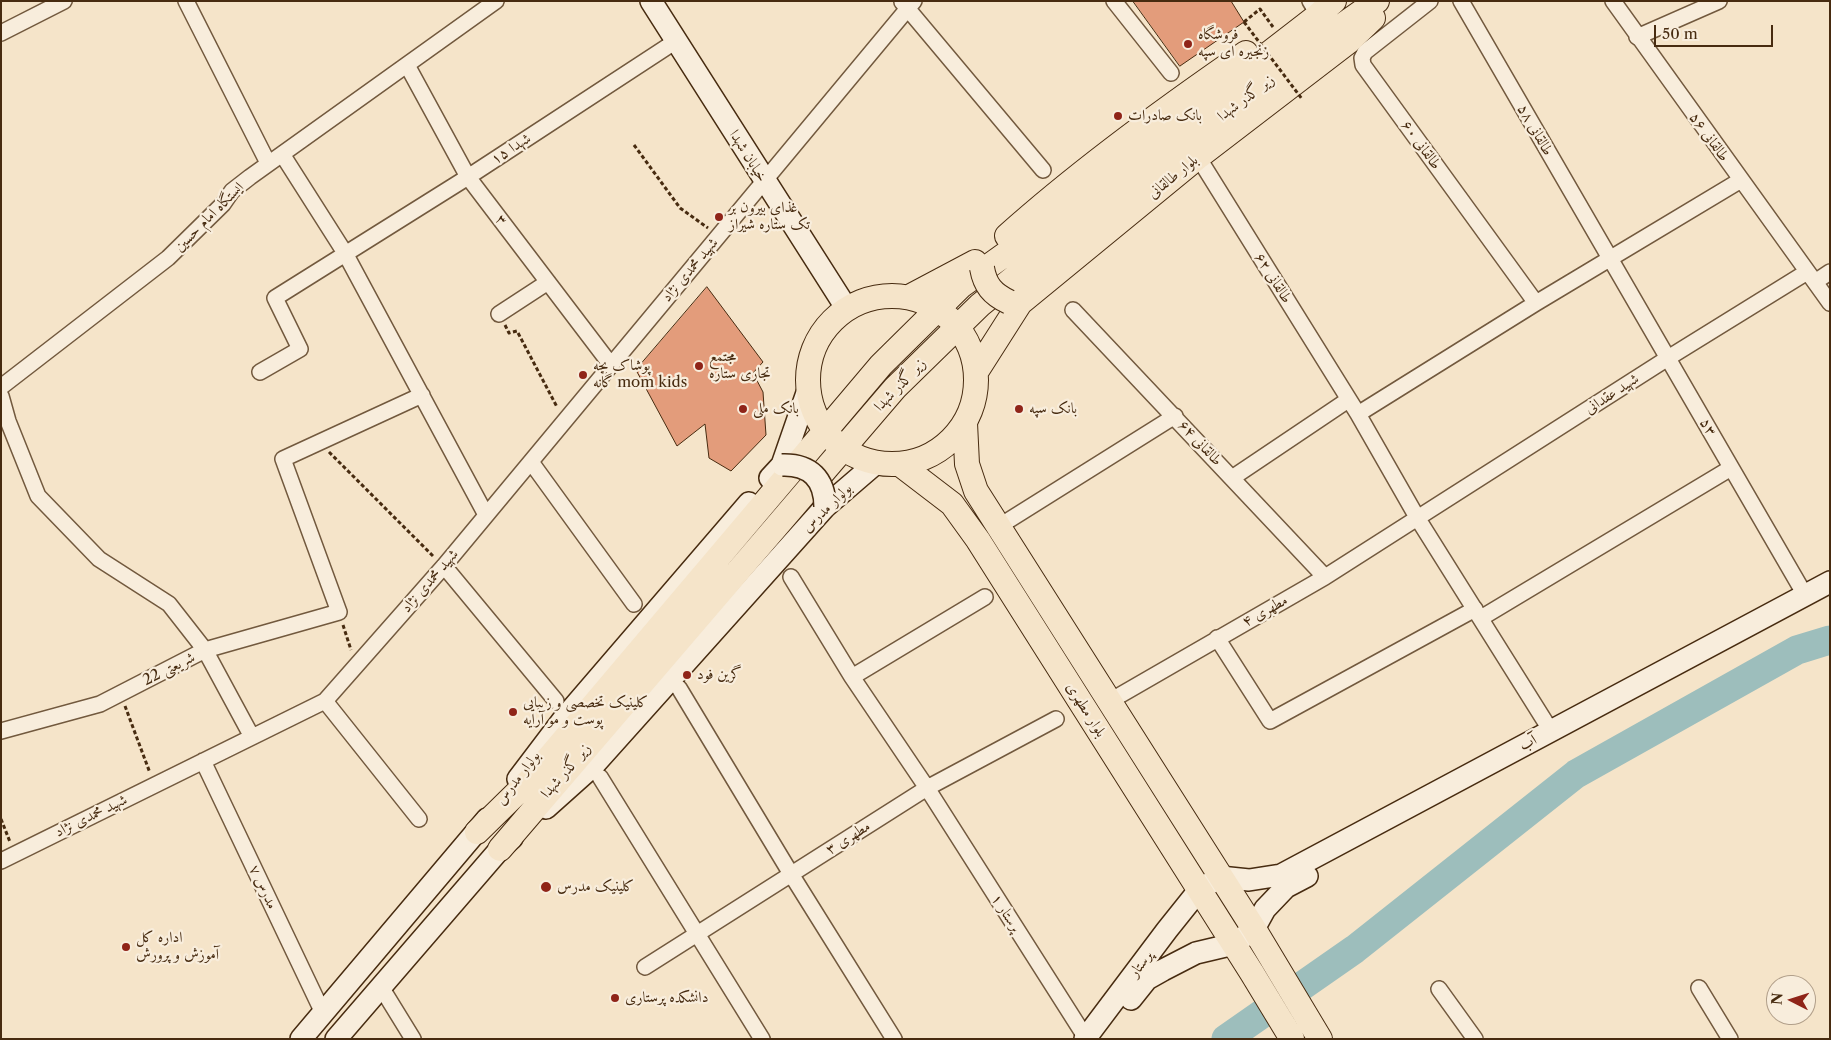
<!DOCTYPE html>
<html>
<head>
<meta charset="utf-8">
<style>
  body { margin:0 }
  #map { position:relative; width:1831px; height:1040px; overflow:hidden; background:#f5e4c9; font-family:"Libre Caslon Text",serif }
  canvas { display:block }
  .frame { position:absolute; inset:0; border:2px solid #472b10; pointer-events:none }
  .north { position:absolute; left:1766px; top:975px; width:50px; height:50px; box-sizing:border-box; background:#f8eddc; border:1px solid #b19f8a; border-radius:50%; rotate:275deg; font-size:14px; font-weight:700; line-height:20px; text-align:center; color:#472b10 }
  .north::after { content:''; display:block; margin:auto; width:18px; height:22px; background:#8f2418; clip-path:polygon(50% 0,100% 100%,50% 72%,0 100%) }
  .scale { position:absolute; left:1654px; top:25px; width:119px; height:22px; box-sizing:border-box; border:2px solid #472b10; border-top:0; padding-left:6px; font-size:15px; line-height:18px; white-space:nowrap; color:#472b10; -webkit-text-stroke:4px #f8eddc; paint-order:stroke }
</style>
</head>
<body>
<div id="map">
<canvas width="1831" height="1040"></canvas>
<div class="frame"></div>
<div class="north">N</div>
<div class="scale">50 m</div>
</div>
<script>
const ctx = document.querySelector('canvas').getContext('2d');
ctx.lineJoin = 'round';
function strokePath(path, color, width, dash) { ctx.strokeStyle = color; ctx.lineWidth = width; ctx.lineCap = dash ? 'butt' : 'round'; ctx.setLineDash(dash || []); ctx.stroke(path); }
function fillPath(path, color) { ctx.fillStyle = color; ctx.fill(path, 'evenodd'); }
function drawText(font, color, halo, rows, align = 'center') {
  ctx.font = font + ' "Libre Caslon Text",Amiri,serif'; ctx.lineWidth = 4.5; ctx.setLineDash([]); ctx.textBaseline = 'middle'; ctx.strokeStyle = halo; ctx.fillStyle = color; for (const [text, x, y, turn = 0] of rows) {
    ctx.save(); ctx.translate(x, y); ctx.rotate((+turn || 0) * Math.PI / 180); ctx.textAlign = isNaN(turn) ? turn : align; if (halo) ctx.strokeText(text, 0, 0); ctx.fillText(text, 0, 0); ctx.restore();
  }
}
const river = new Path2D(`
  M1226,1039l129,-90 221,-175 221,-124 33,-10`);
const building = new Path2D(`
  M1133,1h98l13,21 -64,44z
  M707,287l56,75 -10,11 10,19 3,43 -35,36 -22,-13 -4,-34 -28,22 -41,-76z`);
const path = new Path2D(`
  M1244,22l16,-13 13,18
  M634,145l46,63 28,20
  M505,325l4,8 8,-2 40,76
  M329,452l105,105
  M343,625l8,25
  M125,706l25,67
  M1,819l9,23`);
const street = new Path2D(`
  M186,1l82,162
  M1114,1l57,72
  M1310,1l3,5
  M1430,1l-65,51 -3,6 1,7 173,238
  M1461,1l344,594
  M1613,1l217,302
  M902,2l141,168
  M1,33l63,-32
  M1637,37l82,-36
  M407,65l61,112 143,188
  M282,154l63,99 141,262
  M1198,157l160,257 60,105 133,212
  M1815,282l15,-10
  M1073,310l252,267
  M499,314l49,-32
  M260,372l40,-23 -25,-51 193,-121 208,-136
  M1,387l167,-129 55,-54 9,-13 18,-14 246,-176
  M1,396l7,25 30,75 61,63 70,45 36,46 47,87
  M1358,414l178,-111 205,-123
  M531,462l103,142
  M1232,478l116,-78
  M998,527l177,-111
  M444,566l112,135
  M791,577l61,100 75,111 159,250
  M1481,618l250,-150
  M1217,638l53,83 205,-112
  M852,677l133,-80
  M679,688l112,186 103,165
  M325,701l94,118
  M1110,701l215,-124 343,-219 139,-86
  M1,731l99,-27 105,-54 134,-38 -56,-153 139,-64
  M203,761l120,252
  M600,777l162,262
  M1,861l324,-160 119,-135 470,-565
  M645,967l282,-179 129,-69
  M381,987l32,52
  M1699,988l31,51
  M1439,989l36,50`);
const secondary = new Path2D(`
  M651,1l196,308
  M770,478l12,-13 26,-75
  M518,779l47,-62 184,-214
  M546,808l47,-42 232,-259 50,-43
  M1131,999l16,-20 16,-9 33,-17 38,-9 20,-15 11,-20 21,-22 21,-11
  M301,1039l186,-220
  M336,1039l164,-190 12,-11
  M1085,1039l82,-109 32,-40 21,-13 29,3 32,-5 549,-293`);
const primary = new Path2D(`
  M1007,236c75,-67 156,-126 239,-183
  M808 380a84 84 0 1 1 168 0a84 84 0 1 1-168 0Z
  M909,297l66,-35
  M976,372l44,-69 178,-146 150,-115 25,-24
  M965,423l2,41 9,27 278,438 66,110
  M901,465l51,39 26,36 274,433 40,66
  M477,832l53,-52 351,-415 80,-79 95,-68 260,-201 18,-16
  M500,849l395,-461 85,-83 88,-71 262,-200 47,-33`);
const pathBridge = new Path2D(`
  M1244,22l58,77`);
const secondaryBridge = new Path2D(`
  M782,465c28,-1 43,14 43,42`);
const primaryBridge = new Path2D(`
  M982,268c3,17 10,26 27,34`);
const markers = [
  [1188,44,5,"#8f2418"],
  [1118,116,5,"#8f2418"],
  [719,217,5,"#8f2418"],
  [699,366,5,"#8f2418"],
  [583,375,5,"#8f2418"],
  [743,409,5,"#8f2418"],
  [1019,409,5,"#8f2418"],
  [687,675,5,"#8f2418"],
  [513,712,5,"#8f2418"],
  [546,887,6,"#8f2418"],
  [126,947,5,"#8f2418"],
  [615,998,5,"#8f2418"]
];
const poiNames = [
  ["فروشگاه",1198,35],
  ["زنجیره ای سپه",1198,52],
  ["بانک صادرات",1128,116],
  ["غذای بیرون بر",729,208],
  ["تک ستاره شیراز",729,225],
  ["مجتمع",709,357],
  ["تجاری ستاره",709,374],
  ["پوشاک بچه",593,366],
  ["گانه mom kids",593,383],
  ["بانک ملی",753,409],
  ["بانک سپه",1029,409],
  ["گرین فود",697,675],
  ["کلینیک تخصصی و زیبایی",523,703],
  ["پوست و مو آرایه",523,720],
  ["کلینیک مدرس",557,887],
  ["اداره کل",136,938],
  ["آموزش و پرورش",136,955],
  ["دانشکده پرستاری",625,998]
];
const streetNames = [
  ["زیر گذر شهدا",1246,98,-37],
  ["طالقانی ۵۸",1535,130,60],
  ["طالقانی ۵۶",1709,137,54],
  ["طالقانی ۶۰",1421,145,54],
  ["شهدا ۱۵",511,149,-33],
  ["خیابان شهدا",748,156,58],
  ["بلوار طالقانی",1173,177,-39],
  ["ایستگاه امام حسین",209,217,-45],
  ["۳",501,220,53],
  ["شهید محمدی نژاد",690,270,-50],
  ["طالقانی ۶۲",1273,278,58],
  ["زیر گذر شهدا",900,385,-46],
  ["شهید عقدانی",1612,394,-33],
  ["۵۳",1708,427,60],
  ["طالقانی ۶۴",1200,443,47],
  ["بولوار مدرس",827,508,-44],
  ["شهید محمدی نژاد",430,581,-49],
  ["مطهری ۴",1265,611,-29],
  ["شریعتی 22",169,669,-27],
  ["بلوار مطهری",1086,710,58],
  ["آب",1528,743,-28],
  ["زیر گذر شهدا",566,771,-49],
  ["بولوار مدرس",518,778,-53],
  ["شهید محمدی نژاد",91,816,-26],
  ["مطهری ۳",848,838,-32],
  ["مدرس ۷",263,887,65],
  ["پرستار ۱",1006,913,58],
  ["پرستار",1141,964,-53]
];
strokePath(river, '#9dbebc', 29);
fillPath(building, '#e39c7b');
strokePath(building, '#472b10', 1);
strokePath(street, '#72593e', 18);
strokePath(secondary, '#472b10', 24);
strokePath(primary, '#472b10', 26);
strokePath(path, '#472b10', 3, [4, 2.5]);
strokePath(street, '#f8eddc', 15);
strokePath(secondary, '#f8eddc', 21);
strokePath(primary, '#f5e4c9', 24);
strokePath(secondaryBridge, '#472b10', 24, []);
strokePath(primaryBridge, '#472b10', 26, []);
strokePath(pathBridge, '#472b10', 3, [4, 2.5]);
strokePath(secondaryBridge, '#f8eddc', 21);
strokePath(primaryBridge, '#f5e4c9', 24);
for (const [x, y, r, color] of markers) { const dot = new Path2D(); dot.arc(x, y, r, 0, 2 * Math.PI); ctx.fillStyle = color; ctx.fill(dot); strokePath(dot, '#f8eddc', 2); }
drawText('15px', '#472b10', '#f8eddc', poiNames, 'left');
drawText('15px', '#472b10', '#f8eddc', streetNames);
</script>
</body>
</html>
